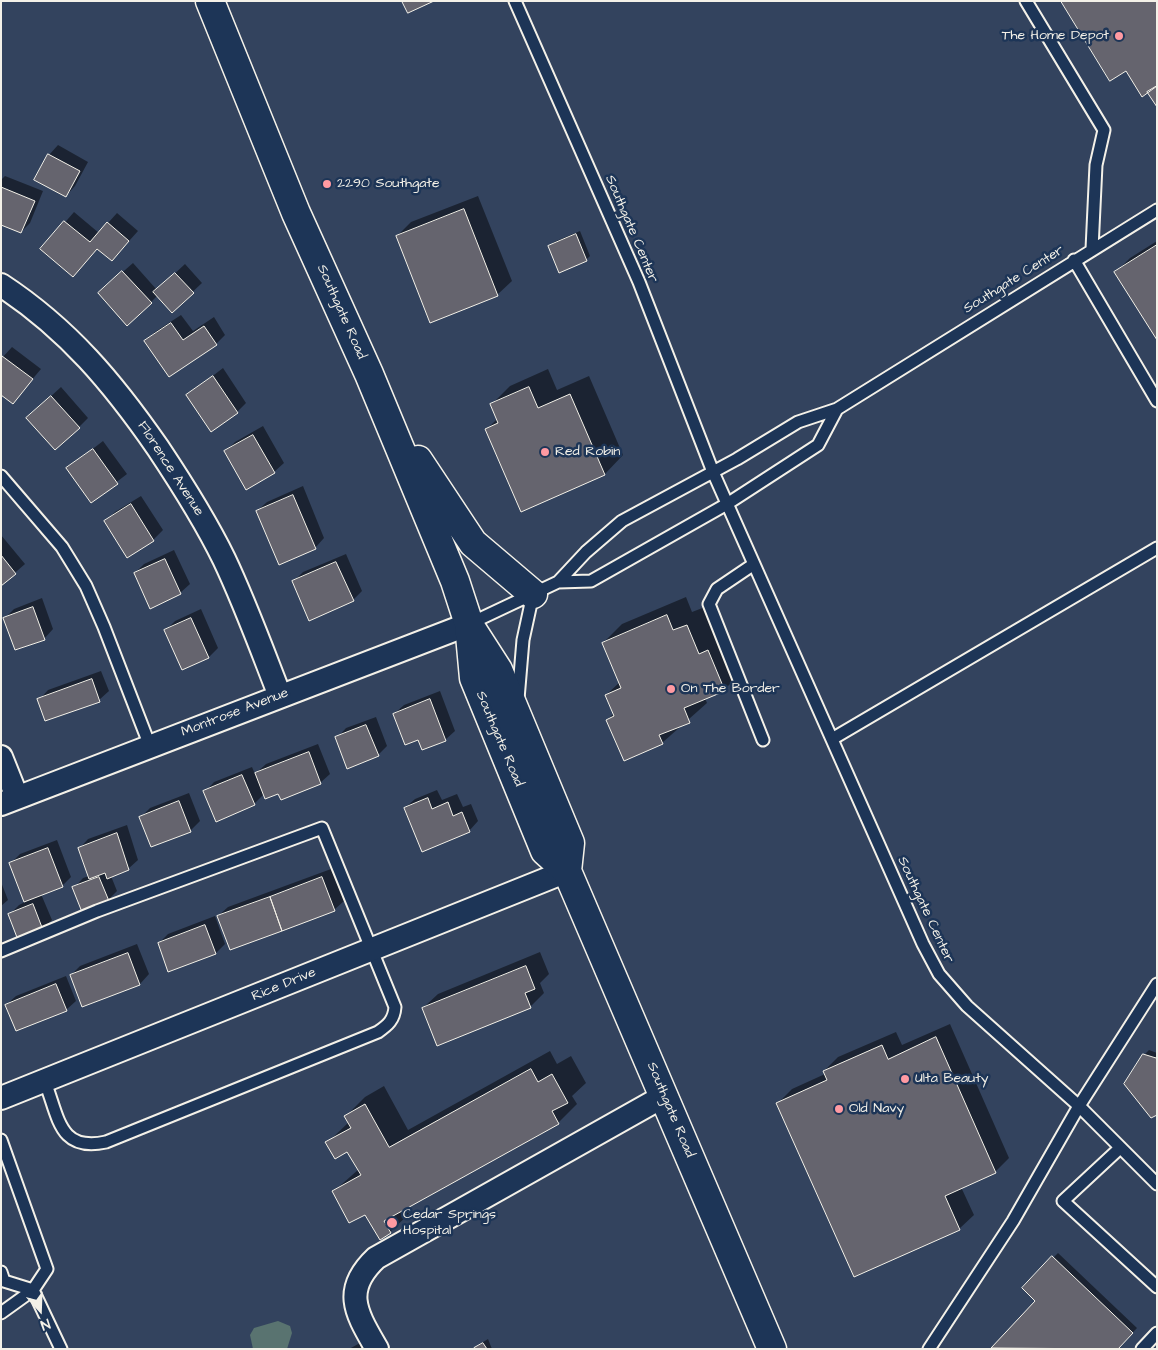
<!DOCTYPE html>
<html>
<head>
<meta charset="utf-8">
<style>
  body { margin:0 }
  #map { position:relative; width:1158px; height:1350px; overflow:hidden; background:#33435e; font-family:"Architects Daughter",sans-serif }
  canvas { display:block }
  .frame { position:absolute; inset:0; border:2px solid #f4f1e8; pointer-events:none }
  .north { position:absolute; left:15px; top:1285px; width:50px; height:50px; -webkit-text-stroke:4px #1d3557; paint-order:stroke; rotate:160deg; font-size:14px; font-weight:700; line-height:20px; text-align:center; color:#f4f1e8 }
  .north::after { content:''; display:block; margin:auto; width:18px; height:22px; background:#f4f1e8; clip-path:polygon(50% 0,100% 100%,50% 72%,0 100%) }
</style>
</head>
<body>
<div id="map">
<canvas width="1158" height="1350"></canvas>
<div class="frame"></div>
<div class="north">N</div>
</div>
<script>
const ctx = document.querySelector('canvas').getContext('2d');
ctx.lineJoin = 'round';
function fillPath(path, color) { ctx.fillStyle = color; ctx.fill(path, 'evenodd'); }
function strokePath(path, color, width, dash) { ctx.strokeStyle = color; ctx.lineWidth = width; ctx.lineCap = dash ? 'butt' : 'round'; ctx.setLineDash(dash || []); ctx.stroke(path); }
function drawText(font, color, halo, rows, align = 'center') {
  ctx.font = font + ' "Architects Daughter",sans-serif'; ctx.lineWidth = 5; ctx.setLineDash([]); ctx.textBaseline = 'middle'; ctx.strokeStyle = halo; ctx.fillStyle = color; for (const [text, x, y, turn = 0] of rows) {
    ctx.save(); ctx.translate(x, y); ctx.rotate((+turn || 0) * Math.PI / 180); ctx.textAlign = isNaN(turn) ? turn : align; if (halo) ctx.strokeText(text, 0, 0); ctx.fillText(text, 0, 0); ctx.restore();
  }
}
const green = new Path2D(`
  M278,1321l12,5 2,7 -5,16h-34l-3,-14 4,-7z`);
const shadow = new Path2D(`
  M58,145l30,17 -13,24 -9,10 -17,-41z
  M5,176l38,15 -13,32 -9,9 -20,-8v-44z
  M478,196l34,85 -15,14 -100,-59 14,-14z
  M74,212l25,21 18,-20 21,18 -17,19 -23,-2 -25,27 -31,-26z
  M580,231l10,25 -4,4 -36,-14 4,-4z
  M1157,241v96l-41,-65 14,-14z
  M133,263l24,27 28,-26 17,19 -30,28 -14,-16 -7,7 -42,-18z
  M181,315l12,16 21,-14 11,18 -9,9 -70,-3 9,-9z
  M12,347l29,22 -28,33 -12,-9v-34z
  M223,368l23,35 -9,9 -49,-17z
  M548,369l9,21 32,-14 34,79 -18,19 -83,36 -36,-80 11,-11 -6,-14 19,-19z
  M61,387l27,31 -9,9 -42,-18z
  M263,426l21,37 -10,9 -48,-21 9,-9z
  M103,441l24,33 -35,27 -24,-33z
  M303,486l21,52 -9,10 -58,-37 10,-9z
  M141,496l22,34 -10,10 -26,16 -22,-34 10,-10z
  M1,535l24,29 -24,21z
  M174,550l16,34 -10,9 -45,-20 9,-9z
  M346,554l16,37 -9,9 -60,-18 10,-10z
  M686,597l6,15 13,-5 13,29 9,-3 16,38 -19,19 -19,8 2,5 -45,40 -55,-23 7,-7 -8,-18 14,-13 -17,-39 19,-19z
  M42,598l11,31 -9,10 -39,-21 9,-9z
  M201,609l17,39 -9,9 -43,-27 9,-9z
  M101,671l8,20 -10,9h-60l9,-10z
  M440,691l15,40 -10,9 -26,-1 -25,-25 10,-9z
  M376,717l11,29 -9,9 -41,-17 9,-10z
  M318,744l12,30 -10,9 -56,11 -10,10 -49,-12 9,-10 38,-15 3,7 11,-10z
  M437,790l5,10 15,-6 6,13 8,-3 7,17 -9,10 -64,-23 10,-9z
  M189,793l11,28 -10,10 -49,-14 9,-9z
  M127,825l11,35 -10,9 -17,7 6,15 -9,9 -34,-12 9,-10 6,-2 -10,-27 9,-10z
  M57,840l14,37 -9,9 -21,8 11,26 -10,9 -32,-15 9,-9 6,-3 -14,-39 9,-9z
  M331,869l13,32 -10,9 -116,6 10,-9z
  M1,882l7,18 -7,6z
  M215,916l10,28 -9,9 -57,-10 9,-9z
  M137,944l12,30 -9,10 -58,21 -11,-30 9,-9z
  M540,952l9,22 -9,9 4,10 -14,14 -107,1 15,-14z
  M66,976l10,25 -10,9 -60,-5 10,-9z
  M950,1024l59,134 -14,14 -34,15 13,28 -15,14 -181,-126 14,-14 33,-15 -1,-3 14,-14 58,-25 6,13z
  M1149,1050l8,3v61l-13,-59z
  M550,1051l7,13 14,-8 15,27 -14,13 5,8 -19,19 -152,84 3,7 -19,18 -57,-40 26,-23 -11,-19 -21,-7 22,-21 -3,-6 19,-19 19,-11 24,44z
  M1058,1253l79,75 -20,21h-123l-2,-2 45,-46 -14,-13z
  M371,1337l6,12h-28z
  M488,1339l4,10h-16l4,-5z`);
const building = new Path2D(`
  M402,1h32l-26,12z
  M1061,1h96v85l-15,11 -16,-26 -16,10z
  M1157,86v21l-10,-15z
  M48,154l32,17 -14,26 -32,-17z
  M1,187l34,14 -14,32 -20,-8z
  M464,209l34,87 -68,27 -34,-87z
  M64,221l26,21 17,-20 22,19 -17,20 -15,-12 -24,28 -33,-28z
  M576,234l11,27 -28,12 -11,-27z
  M1157,245v95l-43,-68z
  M122,271l30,32 -25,23 -29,-33z
  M175,273l19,20 -22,20 -19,-21z
  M171,323l12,17 21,-14 13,19 -48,32 -25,-36z
  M2,356l31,23 -20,25 -12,-9z
  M213,376l25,37 -27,19 -25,-37z
  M529,387l9,21 32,-14 35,81 -84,37 -36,-83 13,-6 -8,-19z
  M51,396l29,32 -25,22 -29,-32z
  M253,435l22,38 -29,17 -22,-39z
  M93,449l25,35 -27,19 -25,-35z
  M293,495l23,54 -37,16 -23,-54z
  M131,504l23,37 -27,17 -23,-37z
  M1,555l15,19 -15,12z
  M165,559l16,35 -31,15 -16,-36z
  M336,562l18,39 -45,20 -17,-40z
  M33,607l12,33 -30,10 -12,-32z
  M667,615l6,15 14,-5 12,29 9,-4 17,41 -41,17 6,15 -31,12 4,9 -39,17 -18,-41 8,-4 -9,-21 16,-7 -19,-45z
  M191,618l18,40 -27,12 -18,-40z
  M92,679l8,23 -55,19 -8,-22z
  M430,699l16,42 -24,9 -4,-10 -13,5 -12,-31z
  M366,725l13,31 -32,13 -12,-32z
  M309,752l12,32 -40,16 -3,-6 -13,5 -10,-26z
  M242,775l13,30 -39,17 -13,-31z
  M428,798l4,11 16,-7 5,14 9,-4 8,20 -48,20 -18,-44z
  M179,801l12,31 -40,15 -12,-30z
  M117,833l12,37 -22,9 -2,-6 -16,6 -11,-31z
  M48,848l15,39 -39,15 -15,-39z
  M99,877l10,24 -27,11 -10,-25z
  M322,877l13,34 -53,20 -12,-34z
  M270,897l12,34 -52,19 -13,-34z
  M33,904l10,26 -25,10 -10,-26z
  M205,925l11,29 -48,18 -10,-29z
  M128,953l12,32 -58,22 -12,-32z
  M526,966l9,23 -10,4 6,15 -94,38 -15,-38z
  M56,984l11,27 -51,20 -11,-26z
  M936,1037l60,136 -51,23 15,34 -106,47 -78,-174 51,-23 -4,-9 59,-26 6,14z
  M1143,1054l13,4 1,-2v59l-6,3 -27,-34z
  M531,1069l7,13 14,-8 16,29 -16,8 7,13 -175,97 7,12 -11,7 -15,-25 -16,8 -17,-32 29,-16 -14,-23 -12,7 -10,-17 26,-14 -7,-12 21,-12 24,43z
  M1052,1256l81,77 -15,16 -127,-1 44,-47 -13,-13z
  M483,1343l4,6h-13v-1z`);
const service = new Path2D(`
  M515,1l124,281 74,190 210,472 16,30 28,32 112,100 -66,115 -84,128
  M1026,1l78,129 -8,35 -4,84
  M1074,260l83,141
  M1,476l61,71 24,39 18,41 46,119
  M754,564l-37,25 -8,15 54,136
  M558,582l33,-1 136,-77 91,-59 19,-36
  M469,624l89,-42 28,-30 36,-31 115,-62 61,-37 39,-13 320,-199
  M518,699l5,-59 10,-46
  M832,739l325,-191
  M1,951l96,-40 225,-83 73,179c-1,13 -7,18 -17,25l-272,110c-47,10 -47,-24 -61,-60
  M1157,984l-78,122 78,78
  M1,1140l46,129 -14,21 -32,23
  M1120,1148l-57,53 94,86
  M1,1272l3,9 29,9 28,59
  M1142,1349l15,-16`);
const minor = new Path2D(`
  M1,285c67,44 112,98 157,163 24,36 47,72 66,111 21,44 38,91 56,137
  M1,757l16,40
  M1,804l468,-180
  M1,1098l566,-227
  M377,1349c-20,-35 -36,-58 -1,-91l288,-162`);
const tertiary = new Path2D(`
  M210,1l86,212 73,161 86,207 14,43 5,54 71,173 22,20 205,478
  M418,460l55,83 60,51
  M471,628l27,42 72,173 -3,28`);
const markers = [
  [1119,36,5,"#ff9aa2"],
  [327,184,5,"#ff9aa2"],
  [545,452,5,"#ff9aa2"],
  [671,689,5,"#ff9aa2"],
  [905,1079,5,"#ff9aa2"],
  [839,1109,5,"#ff9aa2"],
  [392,1223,6,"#ff9aa2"]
];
const poiNames = [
  ["The Home Depot",1109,36,"right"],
  ["2290 Southgate",337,184],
  ["Red Robin",555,452],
  ["On The Border",681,689],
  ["Ulta Beauty",915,1079],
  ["Old Navy",849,1109],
  ["Cedar Springs",403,1215],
  ["Hospital",403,1231]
];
const streetNames = [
  ["Southgate Center",631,229,67],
  ["Southgate Center",1014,280,-32],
  ["Southgate Road",341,312,66],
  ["Florence Avenue",170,469,57],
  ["Montrose Avenue",235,713,-21],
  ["Southgate Road",499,739,67],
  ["Southgate Center",925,910,65],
  ["Rice Drive",284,985,-22],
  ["Southgate Road",670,1110,67]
];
fillPath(green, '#597370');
fillPath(shadow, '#0007');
fillPath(building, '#65646e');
strokePath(building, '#f4f1e8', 1);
strokePath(service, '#f4f1e8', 15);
strokePath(minor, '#f4f1e8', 26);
strokePath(tertiary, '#f4f1e8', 31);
strokePath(service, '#1d3557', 11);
strokePath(minor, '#1d3557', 22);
strokePath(tertiary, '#1d3557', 28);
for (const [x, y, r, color] of markers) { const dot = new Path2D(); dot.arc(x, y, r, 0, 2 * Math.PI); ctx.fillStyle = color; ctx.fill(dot); strokePath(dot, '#1d3557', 2); }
drawText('14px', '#f4f1e8', '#1d3557', poiNames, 'left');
drawText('14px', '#f4f1e8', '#1d3557', streetNames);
</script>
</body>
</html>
